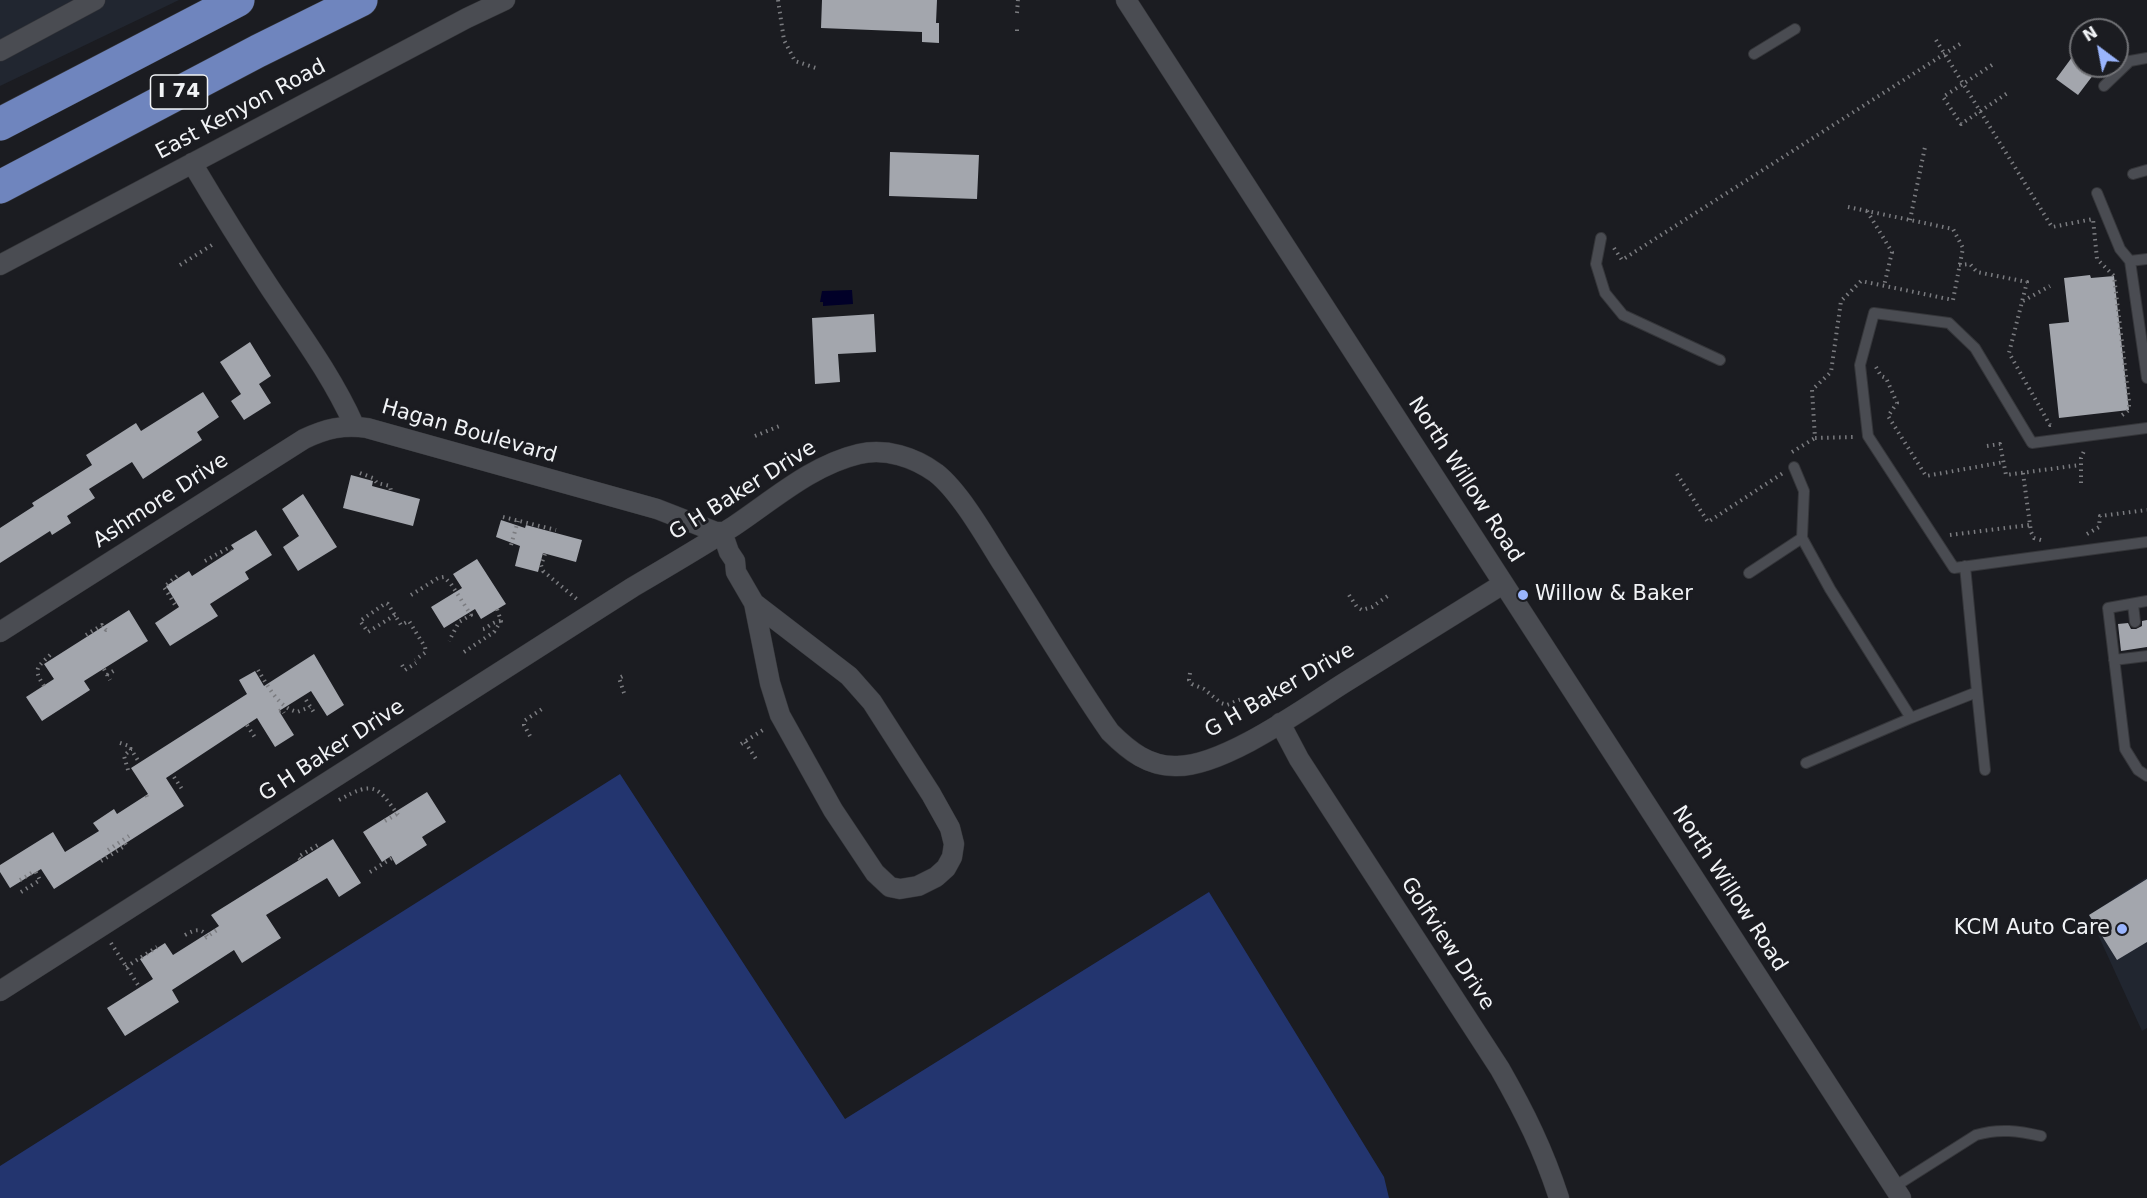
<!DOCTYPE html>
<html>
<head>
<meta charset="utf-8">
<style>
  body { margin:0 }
  #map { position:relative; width:2147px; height:1198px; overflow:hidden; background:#1b1c21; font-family:"DejaVu Sans",sans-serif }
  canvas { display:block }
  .north { position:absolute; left:2069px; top:18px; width:60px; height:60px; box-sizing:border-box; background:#1b1c21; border:2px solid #717276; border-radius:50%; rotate:328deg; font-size:16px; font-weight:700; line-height:24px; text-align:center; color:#f1f3f6 }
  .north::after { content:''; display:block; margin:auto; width:21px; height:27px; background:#9ab5fd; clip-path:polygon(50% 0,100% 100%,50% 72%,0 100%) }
</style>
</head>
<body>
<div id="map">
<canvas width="2147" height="1198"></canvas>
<div class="north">N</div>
</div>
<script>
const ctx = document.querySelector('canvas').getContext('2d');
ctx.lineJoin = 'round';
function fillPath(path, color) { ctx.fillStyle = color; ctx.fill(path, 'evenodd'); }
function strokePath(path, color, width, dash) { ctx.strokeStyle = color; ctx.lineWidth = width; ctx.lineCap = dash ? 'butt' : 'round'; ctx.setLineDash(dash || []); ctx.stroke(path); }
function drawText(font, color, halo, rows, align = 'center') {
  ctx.font = font + ' "DejaVu Sans",sans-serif'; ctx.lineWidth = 6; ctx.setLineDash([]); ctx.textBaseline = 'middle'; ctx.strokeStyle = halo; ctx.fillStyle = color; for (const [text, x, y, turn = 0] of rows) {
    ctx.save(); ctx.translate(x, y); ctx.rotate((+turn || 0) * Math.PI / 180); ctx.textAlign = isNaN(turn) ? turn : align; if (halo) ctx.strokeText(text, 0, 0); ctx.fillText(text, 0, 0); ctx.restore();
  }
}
const built = new Path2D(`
  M0,0h179l-179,86z
  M2147,877v151l-5,3 -53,-116z`);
const green = new Path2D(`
  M620,774l225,345 364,-227 175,285 5,21h-1389v-32z`);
const water = new Path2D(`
  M852,290l1,14 -30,2v-4h-3l2,-11z`);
const building = new Path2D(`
  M822,0h115l-1,23h3v20l-17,-1v-10l-101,-4z
  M2081,45v21h19l-22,29 -22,-16z
  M890,152l89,3 -2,44 -88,-3z
  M2090,275l1,3 23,-2 15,134 -70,8 -10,-94 20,-2 -5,-44z
  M874,314l2,38 -38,2 2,28 -25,2 -3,-66z
  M250,342l21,34 -12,8 12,19 -27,17 -13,-19 10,-7 -21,-32z
  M203,392l16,25 -22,15 5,8 -59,39 -11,-17 -43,27 6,9 -28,18 4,7 -19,12 -2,-4 -50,32v-35l34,-22 -2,-3 60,-38 -6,-10 50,-32 5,8z
  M351,475l22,6 -1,5 48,13 -7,27 -70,-18z
  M303,494l34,53 -39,24 -15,-24 16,-11 -17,-27z
  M501,520l24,8 1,-3 56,15 -6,22 -33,-9 -5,19 -23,-6 5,-20 -24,-9z
  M256,530l16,25 -27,17 4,7 -39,25 8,12 -48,30 -15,-23 24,-16 -13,-21 23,-15 3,5 42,-27 -3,-4z
  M477,559l29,45 -25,15 -6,-10 -31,19 -13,-21 31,-19 -9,-14z
  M129,610l19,31 -64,40 6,9 -48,31 -16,-24 28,-18 -10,-15z
  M2147,620v27l-26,4 -3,-27 10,-1 3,6h5l6,-3v-5z
  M314,654l30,51 -17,11 -16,-25 -32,20 15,24 -19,12 -18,-29 -91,60 18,28 -130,83 -13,-20 -31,19 -10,-16v-7l53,-33 12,20 34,-21 -6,-8 21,-14 3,5 31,-20 -17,-26 116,-74 -8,-14 16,-9 9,15z
  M427,792l19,30 -24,15 5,8 -31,20 -5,-9 -9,6 -19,-30z
  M333,839l28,44 -22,14 -12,-19 -61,37 15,23 -39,25 -8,-13 -62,40 7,12 -54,34 -18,-28 46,-29 -13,-20 25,-16 8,12 46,-29 -8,-11z
  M2147,879v63l-30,18 -28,-45z`);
const path = new Path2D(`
  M778,0l6,40 11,21 24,8
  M1017,13l1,-13
  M1017,31v-6
  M1936,40l116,187 41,-8 4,40 17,17 15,125v9l-8,6
  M1992,65l-49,32 18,27 48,-32
  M1848,207l105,22 10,19 -10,52 -92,-19 -20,20 -10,71 -19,18 3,48 40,-1
  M1867,211l25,41 -8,34
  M1910,220l15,-73
  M1614,248l8,12 338,-216
  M180,265l32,-20
  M1959,265l11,-1 7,8 50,10 -18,71 41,72 4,-1
  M2023,301l27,-15
  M1876,367l5,9 5,2 11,25 -9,13 38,60 78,-14
  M755,436l27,-11
  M1987,446l13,-2 6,31 74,-10
  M1792,452l23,-14
  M360,473l13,5 4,5 13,3 1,5
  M2023,473l8,59 3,6 7,2
  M1677,474l31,48 75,-49
  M2081,483v-25l3,-7
  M503,517l53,13
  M2087,534l12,-7 1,-11 47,-6
  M1950,535l79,-10
  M511,545l7,-24
  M545,554l-4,11 2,6 36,30
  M205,561l23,-13 3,3
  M177,576l-13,11 13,21
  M411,595l27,-17 6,-1 7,7 20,31 -12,7 -10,19
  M1349,595l8,12 5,3 10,-3 17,-12
  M395,615l-27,17 -8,-11 26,-18 2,1 13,21 8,-4 16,26 1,5 -11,8
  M483,629c5,-1 8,-7 18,-8
  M86,635l16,-10 4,5 4,-2
  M464,652l30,-20 7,-11 -4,-12
  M402,665l3,5 11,-7
  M104,669l6,11
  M258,670c10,16 20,37 39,42l13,-5
  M1190,673l-1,7 3,4 12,5 17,14 6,2 17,-7
  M107,675l8,-5
  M44,686c-12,-18 -6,-19 7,-32
  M624,693l-5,-15 6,-3
  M306,700l9,14
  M279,711l3,-1 2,3
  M247,725l9,14
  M530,736l-6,-11v-4l18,-12
  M745,742l11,17
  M120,743l9,3 10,16
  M741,744l25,-16
  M128,770l-4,-14 7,-7h3
  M174,777l8,12
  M147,797l-1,-3 2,-1
  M339,800c34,-19 38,-15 59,15
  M385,821l12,-7
  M108,850l21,-14
  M300,859l-2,-2 23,-14
  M101,861l25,-16 -3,-5
  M370,872l22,-14
  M20,880l15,-9
  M21,892l19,-12 -6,-11
  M185,935c11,-6 17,-8 24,4
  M205,938l15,-10
  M111,943l29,45
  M126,967l31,-20`);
const service = new Path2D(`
  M1754,54l41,-25
  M2104,86l26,-25 17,-3
  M2133,174l14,-4
  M2097,193l23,56 10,12
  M1601,238l-5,26 9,29 18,22 97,45
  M2147,259l-17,2 17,117
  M2147,428l-115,15 -57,-95 -26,-25 -75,-10 -14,52 8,71 86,132 193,-26
  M1794,467l10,24 -2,47 28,51 81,129 66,-26 -12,-126
  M1749,573l53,-35
  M2147,601l-39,7 17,141 13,21 9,6
  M2133,604l2,18
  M2114,660l33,-4
  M1977,692l8,78
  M1806,763l105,-45
  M1894,1187l82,-52c23,-7 43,-4 65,1`);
const minor = new Path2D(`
  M1126,0l775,1198
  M0,51l95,-51
  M192,163c25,42 51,84 78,125 30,45 62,88 84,137
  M0,265l467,-247 38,-18
  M0,632l304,-193c21,-10 40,-15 63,-11l290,81 59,23h6l7,20 6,9 1,11 18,31 95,73 23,26 59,92 19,34 4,16 -2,13 -6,11 -10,9 -18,9 -18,3 -10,-2 -15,-14 -42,-63 -53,-95 -10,-32 -16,-80
  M1280,723l19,36 201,310c25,44 43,80 59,129
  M0,991l633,-404c34,-20 68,-40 101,-61 39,-26 78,-61 125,-72 27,-6 55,3 77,19 23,18 48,61 64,87 37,57 71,116 110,172 19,19 39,35 67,34 47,0 126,-57 167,-83 53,-33 106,-66 159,-99`);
const motorway = new Path2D(`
  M0,124l238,-124
  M0,187l258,-136 103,-51`);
const markers = [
  [1523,595,6,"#9ab5fd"],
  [2122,929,6,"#9ab5fd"]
];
const shields = [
  [179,92,57]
];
const shieldNames = [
  ["I 74",179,92]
];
const streetNames = [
  ["East Kenyon Road",241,110,-28],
  ["Hagan Boulevard",469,432,16],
  ["North Willow Road",1465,480,57],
  ["G H Baker Drive",743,491,-32],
  ["Ashmore Drive",161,501,-33],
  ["G H Baker Drive",1280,691,-30],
  ["G H Baker Drive",332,751,-33],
  ["North Willow Road",1729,889,57],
  ["Golfview Drive",1447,944,57]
];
const poiNames = [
  ["Willow & Baker",1535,595],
  ["KCM Auto Care",2110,929,"right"]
];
fillPath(built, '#212630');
fillPath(green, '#23356f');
fillPath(water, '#010028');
fillPath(building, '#a3a6ad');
strokePath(service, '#35363a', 12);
strokePath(minor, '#35363a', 21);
strokePath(motorway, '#35363a', 34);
strokePath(path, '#7b7c80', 4, [1.5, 4.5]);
strokePath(service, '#4a4c52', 10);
strokePath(minor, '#4a4c52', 20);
strokePath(motorway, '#6f85be', 33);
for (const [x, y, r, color] of markers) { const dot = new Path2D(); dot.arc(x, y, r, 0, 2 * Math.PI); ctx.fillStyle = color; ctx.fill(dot); strokePath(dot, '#1b1c21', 2); }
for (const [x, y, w] of shields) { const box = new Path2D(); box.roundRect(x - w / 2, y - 17, w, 34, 4.5); ctx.fillStyle = '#1b1c21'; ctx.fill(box); strokePath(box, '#f1f3f6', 1.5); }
drawText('bold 20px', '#f1f3f6', null, shieldNames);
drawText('21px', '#f1f3f6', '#1b1c21', streetNames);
drawText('21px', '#f1f3f6', '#1b1c21', poiNames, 'left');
</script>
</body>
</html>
